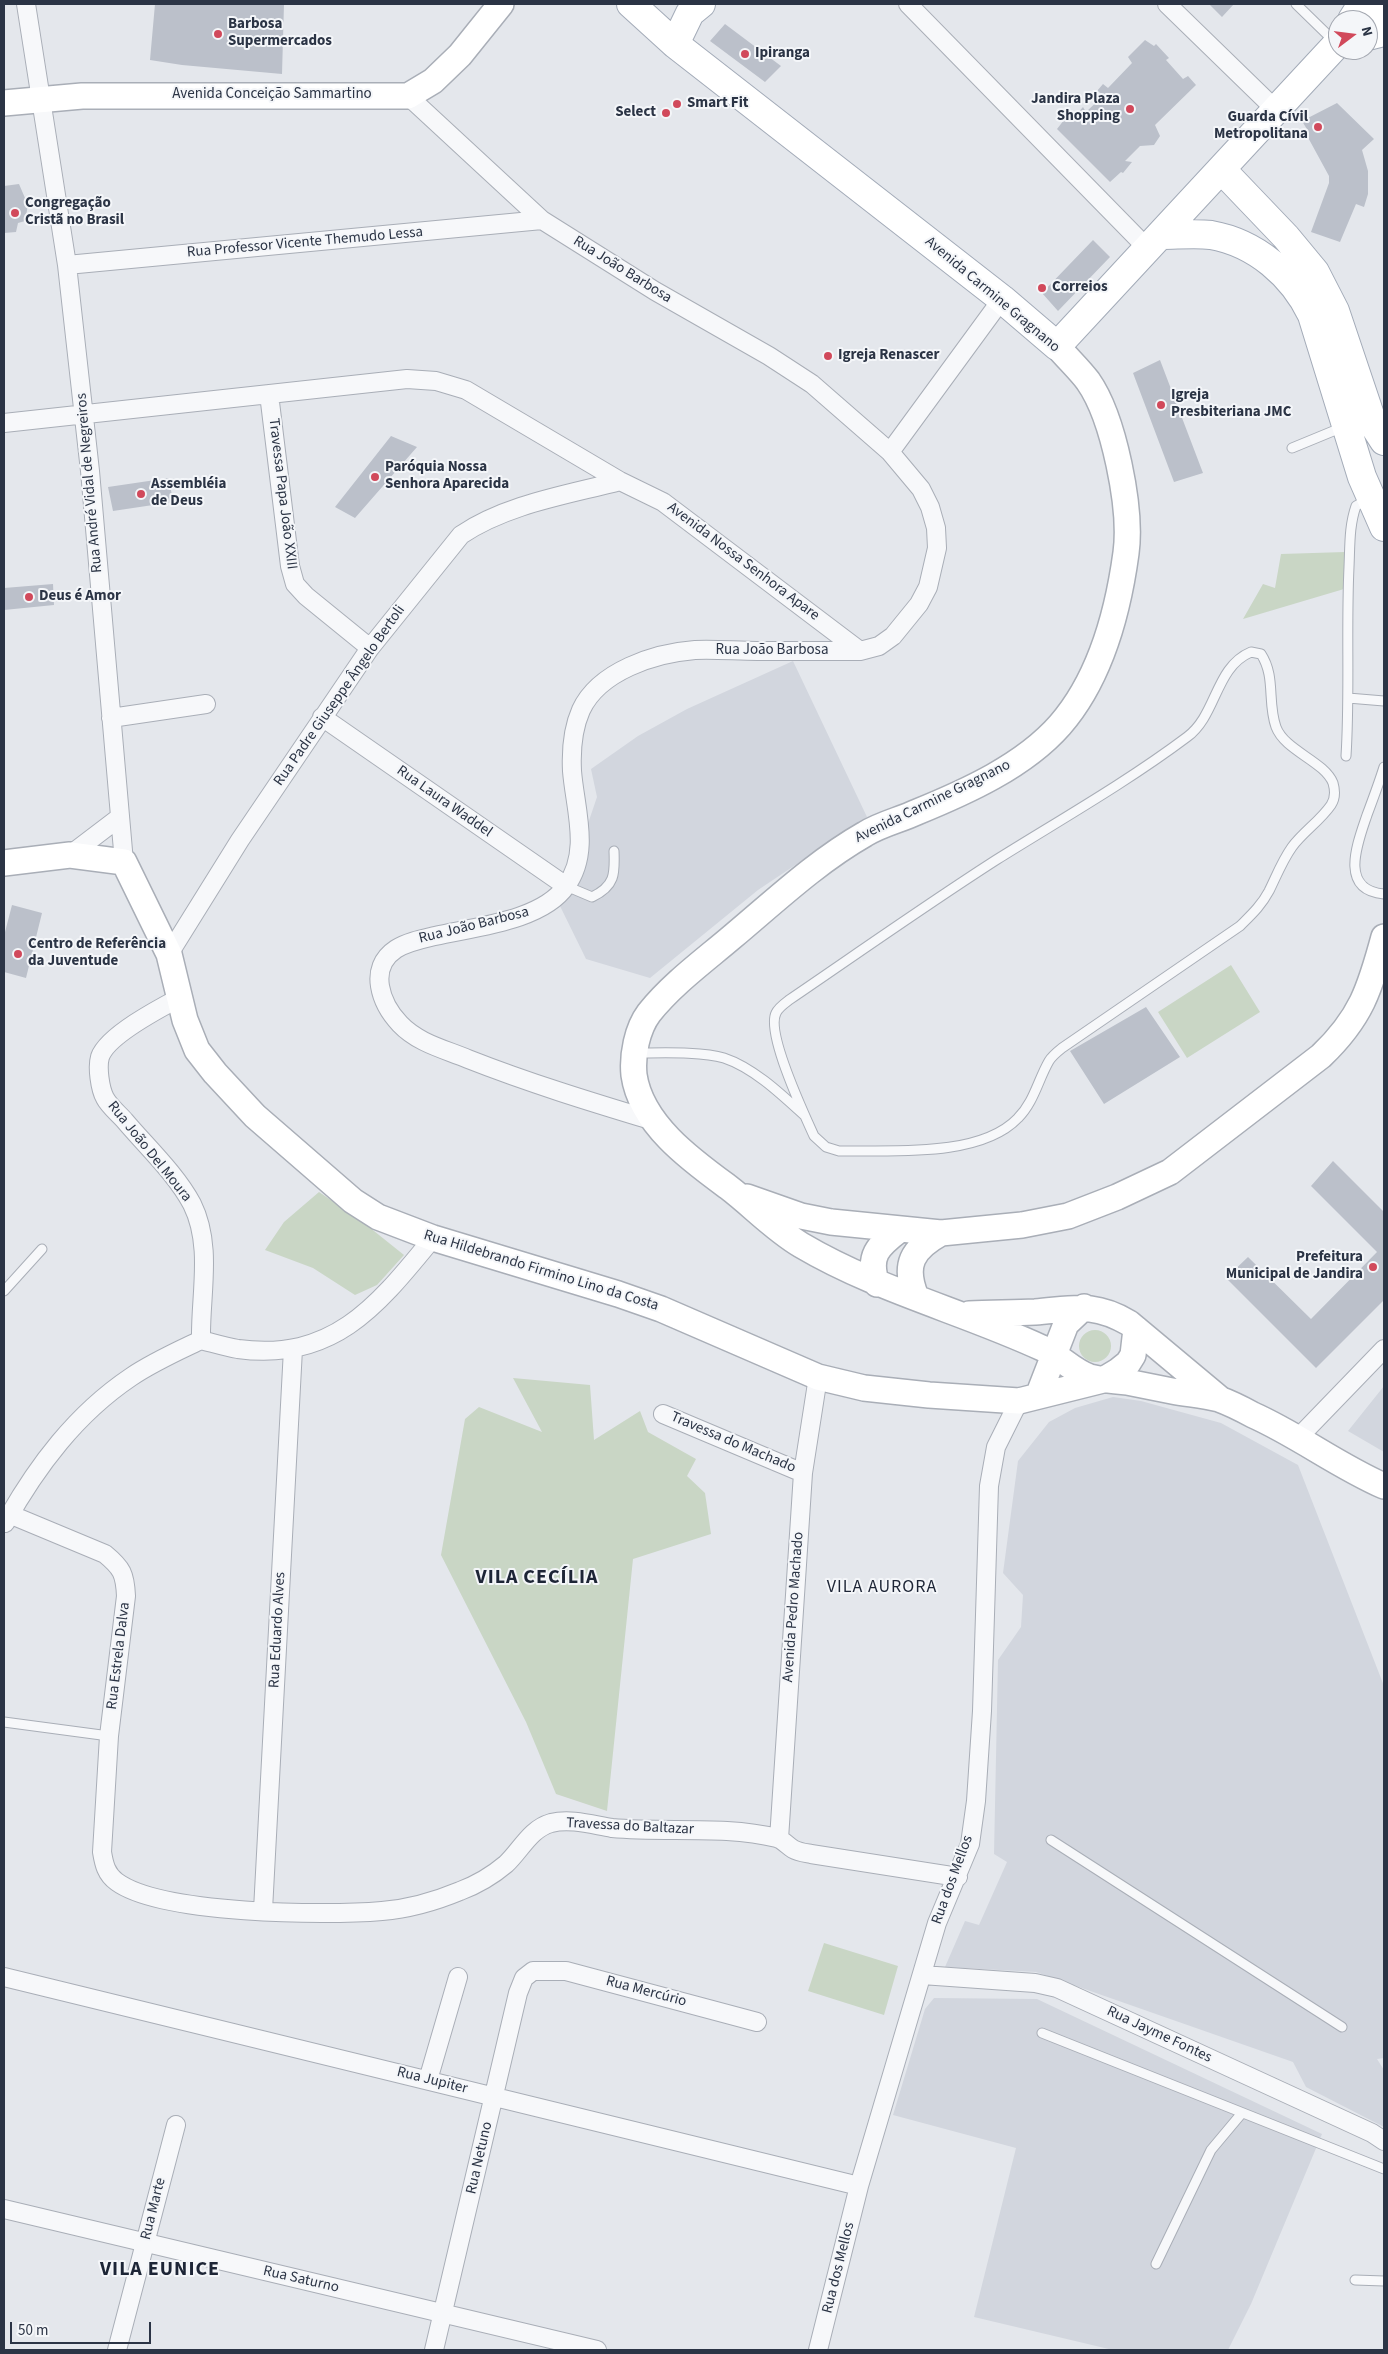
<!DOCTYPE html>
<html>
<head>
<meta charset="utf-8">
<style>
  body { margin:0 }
  #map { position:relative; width:1388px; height:2354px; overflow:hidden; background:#e4e7ec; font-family:"Source Sans 3",sans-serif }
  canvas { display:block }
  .frame { position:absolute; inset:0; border:5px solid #2b3445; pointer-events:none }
  .north { position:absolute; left:1328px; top:10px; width:50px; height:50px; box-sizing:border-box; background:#f4f6f9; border:1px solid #a4a8b1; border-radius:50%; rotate:75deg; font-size:14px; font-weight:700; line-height:20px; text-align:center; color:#2b3445 }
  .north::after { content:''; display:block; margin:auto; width:18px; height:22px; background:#d1495b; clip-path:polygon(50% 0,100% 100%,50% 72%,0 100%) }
  .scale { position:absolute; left:10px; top:2322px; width:141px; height:22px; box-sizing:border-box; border:2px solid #2b3445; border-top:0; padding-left:6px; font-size:15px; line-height:18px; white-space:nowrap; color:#2b3445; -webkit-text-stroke:4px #f4f6f9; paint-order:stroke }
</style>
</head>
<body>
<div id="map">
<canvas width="1388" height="2354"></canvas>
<div class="frame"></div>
<div class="north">N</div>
<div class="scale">50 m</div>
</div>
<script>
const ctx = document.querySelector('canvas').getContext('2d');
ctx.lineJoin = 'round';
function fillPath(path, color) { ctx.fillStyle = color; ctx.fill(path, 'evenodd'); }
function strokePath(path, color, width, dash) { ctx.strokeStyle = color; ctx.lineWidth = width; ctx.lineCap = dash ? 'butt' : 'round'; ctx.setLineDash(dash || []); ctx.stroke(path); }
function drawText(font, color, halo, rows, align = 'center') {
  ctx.font = font + ' "Source Sans 3",sans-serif'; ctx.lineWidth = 4; ctx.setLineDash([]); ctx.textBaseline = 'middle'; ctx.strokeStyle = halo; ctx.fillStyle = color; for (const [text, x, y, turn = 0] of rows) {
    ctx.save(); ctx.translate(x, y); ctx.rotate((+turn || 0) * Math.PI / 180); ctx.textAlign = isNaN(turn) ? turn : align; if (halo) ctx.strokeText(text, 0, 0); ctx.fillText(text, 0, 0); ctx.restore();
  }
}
const built = new Path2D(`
  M793,661l74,156 -109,73 -108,88 -64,-19 -26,-53 37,-109 -6,-28 47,-33 49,-27z
  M1384,1386v66l-36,-21z
  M1113,1397l28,4 80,22 77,42 86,221v372l-7,1 7,11v57l-78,-40 -13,-25 -257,-90 -91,-5 20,-46 14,4 28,-63 -13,-8 4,-194 23,-33 2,-32 -20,-22 15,-112 31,-39 26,-14z
  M934,1998l103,1 285,135 -71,170 -23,46h-115l-139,-33 42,-169 -123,-33 32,-106z`);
const green = new Path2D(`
  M1345,552l-1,37 -101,30 20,-35 12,4 6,-34z
  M1231,965l29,47 -73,46 -29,-46z
  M319,1192l40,27 45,36 -27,30 -22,10 -42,-27 -48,-18 19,-28z
  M1079 1346a16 16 0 1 1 32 0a16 16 0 1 1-32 0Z
  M513,1378l77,7 4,55 46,-29 8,21 48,27 -9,17 18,17 6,41 -78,25 -26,252 -51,-17 -30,-72 -85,-167 24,-136 14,-12 63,25z
  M824,1943l74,23 -14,49 -76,-24z`);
const building = new Path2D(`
  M155,4h129l-2,70 -100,-9 -32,-5z
  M1209,4h25l-12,13z
  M725,24l56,42 -16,16 -55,-41z
  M1145,40l9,6 2,-2 13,14 -3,2 17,19 5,-3 8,9 -41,40 5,11 -6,9 -14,1 -15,15 7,1 -9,11 -2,-1 -11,10 -53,-53 14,-18 5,4 7,-8 3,5 18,-17 -7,-4 6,-7 5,4 24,-25 -4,-6z
  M1337,103l37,36 -12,11 6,21v23l-4,13 -8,-3 -16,38 -29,-10 18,-49v-7l-24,-44 3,-1 -6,-10z
  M19,184l9,21 -3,16 -7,2 -2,9 -12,1v-47z
  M1093,240l17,17 -52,54 -16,-18z
  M1160,360l43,113 -29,9 -41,-109z
  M391,436l26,11 -62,71 -20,-11z
  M169,478l4,24 -60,9 -5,-24z
  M53,584l1,21 -50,5v-22z
  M12,905l30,8 -16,65 -22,-6v-36z
  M1146,1007l34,50 -76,47 -34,-53z
  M1333,1161l51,51v88l-68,68 -90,-90 22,-21 63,62 66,-67 -66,-66z`);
const lane = new Path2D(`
  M1296,4l39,38
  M1292,448l51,-21
  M1251,652l10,2c15,23 6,48 15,73 9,24 48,34 57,56 2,7 2,16 -2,22 -11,16 -28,27 -39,42 -10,14 -16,30 -23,44 -8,15 -18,24 -29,35l-178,122c-5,4 -10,8 -13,13 -11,19 -15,41 -31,57 -38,40 -127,32 -179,33l-13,-4 -12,-11c-10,-22 -48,-103 -38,-123 2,-5 9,-10 13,-13 69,-47 137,-95 207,-140 64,-40 131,-78 191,-123 30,-22 28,-70 64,-85z
  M1348,698l36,3
  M1346,756c4,-63 0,-126 3,-189 1,-21 0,-41 7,-61l14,-8
  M1384,767c-5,16 -11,32 -17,48 -9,27 -29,75 17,79
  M566,886l26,11c23,-11 23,-23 22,-46
  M635,1053c24,0 67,-2 89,5 30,10 58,37 81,58
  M4,1291l38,-42
  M4,1722l105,14
  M1051,1840l291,187
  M1042,2033l342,136
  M1156,2264l55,-114 31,-37
  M1355,2280l29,1`);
const street = new Path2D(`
  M26,4l41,261 23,206 34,391
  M908,4l240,245
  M1167,4l109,106
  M408,96l134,124 113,71 114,65 43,28 78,68 31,37 9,18 6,21 1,20 -9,39 -9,17 -26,32 -14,10 -19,5c-34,0 -69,0 -103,0 -20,0 -42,-2 -62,-1 -40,3 -96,21 -114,60 -8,18 -10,41 -9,61 3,38 19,81 -6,115 -24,35 -92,41 -131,50 -13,3 -28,6 -39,13 -29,19 -15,55 4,75 18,19 44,25 68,35 61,24 123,43 186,62
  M67,265l475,-45
  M269,394l21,172 5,18 11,12 64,52
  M4,423l403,-44 29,2 30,9 154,91 43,21 197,149
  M890,452l112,-153
  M322,717l244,169
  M111,718l95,-14
  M70,855l50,-38
  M169,954l71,-114 130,-192 91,-113c46,-31 106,-40 159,-54
  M179,998c-19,10 -72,38 -79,59 -3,10 0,32 5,41 4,8 14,16 20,23 22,26 51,53 67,83 21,42 8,91 9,136
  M201,1340c12,3 25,7 37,9 96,13 140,-44 195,-111
  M663,1414l140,59
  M1297,1439l87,-90
  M9,1514l96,40c17,14 20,20 21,42l-17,140 -7,116c2,12 4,22 15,30 44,32 208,34 265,29 25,-2 54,-10 78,-20 16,-6 33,-16 46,-27 15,-14 24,-35 45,-41 20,-5 42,2 61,5 55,5 112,-3 165,10 6,2 11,8 16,11 5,3 13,4 18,5l147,23
  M5,1523c32,-57 71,-109 126,-146 22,-15 47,-26 70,-37
  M779,1839l24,-366 15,-96
  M263,1910l30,-561
  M922,1975l113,8 22,5 315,145 12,8
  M4,1977l855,209
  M428,2080l30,-103
  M4,2209l593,141
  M117,2350l59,-225
  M434,2350l84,-357 6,-15 9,-7h33l191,51
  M818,2350l41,-164 78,-263 33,-79 6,-43 6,-90 7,-225 7,-39 23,-46`);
const secondary = new Path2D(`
  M4,103l78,-7h326l25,-15 27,-26 41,-51
  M1057,346c10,12 22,23 31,35 26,37 44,128 38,172 -8,59 -26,126 -66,172 -36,41 -94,67 -143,87 -17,8 -36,12 -52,22 -49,28 -90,67 -133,103 -27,23 -60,47 -83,76 -12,16 -17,42 -15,62 7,49 57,85 94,112 25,19 46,42 73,58 76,45 161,66 241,103 17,7 30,23 48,29 11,3 24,4 37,5 15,3 30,6 45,9 16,3 32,4 47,8 11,4 23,10 34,16 45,20 85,51 131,71
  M4,863l66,-8 54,7 45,92 16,66 12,30 18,23 40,43 98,85 25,16 55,21 185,56 43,15 157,68 46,11 65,7 90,6 84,-21 15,-9 10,-8 5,-8 3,-26
  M747,1197l54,19 30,6 110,11 81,-8 46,-9 49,-19 53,-25 151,-116c40,-38 49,-67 63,-119
  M877,1284c-10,-28 1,-38 22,-54
  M916,1297c-13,-32 -4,-48 25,-64
  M969,1314c22,-1 44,-1 66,-2 39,-3 58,-10 94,11l91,76
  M1038,1396l28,-72 18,-17`);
const primary = new Path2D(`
  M631,4l44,40 327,255 55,47 281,-303
  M1370,4l14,13
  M1352,20l10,-16
  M1368,36l16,-4
  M675,44l15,-31 11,-9
  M1221,169l65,68 29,35 20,39 38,113 11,17
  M1161,235c16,0 34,-2 50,0 45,8 82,40 101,80l50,162 22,50`);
const markers = [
  [218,34,5,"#d1495b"],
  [745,54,5,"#d1495b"],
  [677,104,5,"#d1495b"],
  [1130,109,5,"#d1495b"],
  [666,113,5,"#d1495b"],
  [1318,127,5,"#d1495b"],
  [15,213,5,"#d1495b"],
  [1042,288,5,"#d1495b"],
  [828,356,5,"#d1495b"],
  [1161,405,5,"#d1495b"],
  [375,477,5,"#d1495b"],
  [141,494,5,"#d1495b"],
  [29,597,5,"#d1495b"],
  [18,954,5,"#d1495b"],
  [1373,1267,5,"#d1495b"]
];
const poiNames = [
  ["Barbosa",228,25],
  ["Supermercados",228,42],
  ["Ipiranga",755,54],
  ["Jandira Plaza",1120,100,"right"],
  ["Shopping",1120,117,"right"],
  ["Smart Fit",687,104],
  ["Select",656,113,"right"],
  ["Guarda Cívil",1308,118,"right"],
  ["Metropolitana",1308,135,"right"],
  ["Congregação",25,204],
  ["Cristã no Brasil",25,221],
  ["Correios",1052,288],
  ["Igreja Renascer",838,356],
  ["Igreja",1171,396],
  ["Presbiteriana JMC",1171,413],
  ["Paróquia Nossa",385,468],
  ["Senhora Aparecida",385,485],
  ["Assembléia",151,485],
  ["de Deus",151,502],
  ["Deus é Amor",39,597],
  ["Centro de Referência",28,945],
  ["da Juventude",28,962],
  ["Prefeitura",1363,1258,"right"],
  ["Municipal de Jandira",1363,1275,"right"]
];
const streetNames = [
  ["Avenida Conceição Sammartino",272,95],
  ["Rua Professor Vicente Themudo Lessa",305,243,-5],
  ["Rua João Barbosa",622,270,32],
  ["Avenida Carmine Gragnano",992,295,40],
  ["Rua André Vidal de Negreiros",90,483,-95],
  ["Travessa Papa João XXIII",282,494,83],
  ["Avenida Nossa Senhora Apare",743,562,37],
  ["Rua João Barbosa",772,651],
  ["Rua Padre Giuseppe Ângelo Bertoli",340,696,-55],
  ["Rua Laura Waddel",444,802,35],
  ["Avenida Carmine Gragnano",933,802,-26],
  ["Rua João Barbosa",474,926,-14],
  ["Rua João Del Moura",149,1152,51],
  ["Rua Hildebrando Firmino Lino da Costa",541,1271,17],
  ["Travessa do Machado",733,1443,23],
  ["Avenida Pedro Machado",794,1607,-86],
  ["Rua Eduardo Alves",278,1630,-87],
  ["Rua Estrela Dalva",119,1656,-83],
  ["Travessa do Baltazar",630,1827,3],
  ["Rua dos Mellos",953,1880,-70],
  ["Rua Mercúrio",646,1992,15],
  ["Rua Jayme Fontes",1159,2035,25],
  ["Rua Jupiter",432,2081,14],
  ["Rua Netuno",480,2158,-77],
  ["Rua Marte",154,2209,-76],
  ["Rua dos Mellos",839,2268,-76],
  ["Rua Saturno",301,2280,13]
];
const quarterNames = [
  ["VILA AURORA",882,1588]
];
const districtNames = [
  ["VILA CECÍLIA",537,1579],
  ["VILA EUNICE",160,2271]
];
fillPath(built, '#d2d6de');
fillPath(green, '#c9d6c5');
fillPath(building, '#bbc0ca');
strokePath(lane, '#a9aeb7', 11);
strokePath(street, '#a9aeb7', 20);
strokePath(secondary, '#a9aeb7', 28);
strokePath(primary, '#a3abb8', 30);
strokePath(lane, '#f7f8fa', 9);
strokePath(street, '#f7f8fa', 18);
strokePath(secondary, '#fff', 25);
strokePath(primary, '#fff', 28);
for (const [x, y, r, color] of markers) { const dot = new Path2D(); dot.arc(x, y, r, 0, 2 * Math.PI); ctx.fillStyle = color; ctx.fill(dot); strokePath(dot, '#f4f6f9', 2); }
drawText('bold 15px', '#2b3445', '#f4f6f9', poiNames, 'left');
drawText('15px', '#2b3445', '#f4f6f9', streetNames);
ctx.letterSpacing = '1px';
drawText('18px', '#1d2536', '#f4f6f9', quarterNames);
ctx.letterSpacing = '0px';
ctx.letterSpacing = '1px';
drawText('bold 20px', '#1d2536', '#f4f6f9', districtNames);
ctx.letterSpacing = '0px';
</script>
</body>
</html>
